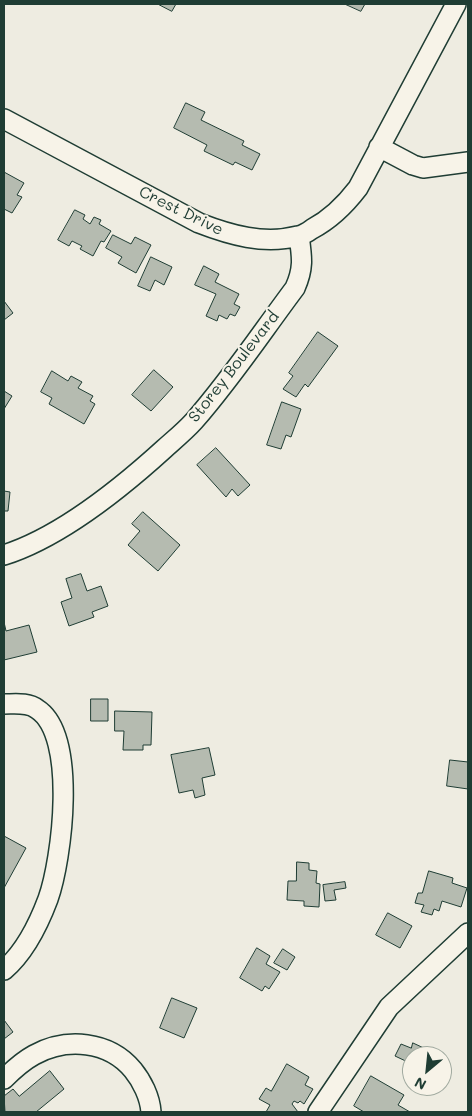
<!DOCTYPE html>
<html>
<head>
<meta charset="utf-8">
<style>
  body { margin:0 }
  #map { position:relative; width:472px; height:1116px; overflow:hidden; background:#eeece1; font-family:Mali,sans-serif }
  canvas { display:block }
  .frame { position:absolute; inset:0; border:5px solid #1f3d34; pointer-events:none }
  .north { position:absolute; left:402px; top:1046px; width:50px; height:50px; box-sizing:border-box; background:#f7f3e8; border:1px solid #a1aaa0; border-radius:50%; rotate:208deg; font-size:14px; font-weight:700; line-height:20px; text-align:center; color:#1f3d34 }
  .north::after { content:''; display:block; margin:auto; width:18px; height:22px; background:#1f3d34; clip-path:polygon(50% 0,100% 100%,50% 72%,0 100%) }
</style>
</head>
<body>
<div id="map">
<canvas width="472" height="1116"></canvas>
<div class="frame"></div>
<div class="north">N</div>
</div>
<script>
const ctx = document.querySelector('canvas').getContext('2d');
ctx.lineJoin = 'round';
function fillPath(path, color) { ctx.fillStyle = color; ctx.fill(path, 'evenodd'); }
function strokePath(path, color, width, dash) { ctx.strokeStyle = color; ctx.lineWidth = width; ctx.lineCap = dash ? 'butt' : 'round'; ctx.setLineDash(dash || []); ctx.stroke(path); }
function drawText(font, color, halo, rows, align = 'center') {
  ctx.font = font + ' Mali,sans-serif'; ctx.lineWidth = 4; ctx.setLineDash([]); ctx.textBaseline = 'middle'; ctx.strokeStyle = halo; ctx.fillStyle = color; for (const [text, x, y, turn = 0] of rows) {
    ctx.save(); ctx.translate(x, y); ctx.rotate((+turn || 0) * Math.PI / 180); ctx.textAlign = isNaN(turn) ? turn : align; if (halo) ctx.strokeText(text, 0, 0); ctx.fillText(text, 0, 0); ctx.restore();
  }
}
const building = new Path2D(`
  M158,4h18l-4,7z
  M345,4h20l-4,7z
  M186,103l19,9 -4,8 43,21 -2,4 18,9 -8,16 -17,-8 -2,3 -29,-14 3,-6 -33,-17z
  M4,172l20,11 -7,12 5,2 -10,16 -8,-4z
  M75,210l10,5 -2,4 7,5 4,-7 7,3 -2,4 12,7 -7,11 -3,-1 -8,15 -13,-7 2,-3 -10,-5 -3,5 -11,-6z
  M113,235l18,9 4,-7 16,8 -15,28 -18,-10 4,-6 -16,-9z
  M151,257l21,10 -8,18 -9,-5 -5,11 -12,-5z
  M204,266l15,8 -4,8 24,12 -5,10 6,3 -5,9 -5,-2 -3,5 -8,-4 -2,6 -11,-5 10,-22 -21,-9z
  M4,301l9,12 -9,7z
  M318,332l20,14 -30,41 -3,-3 -9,13 -13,-8 10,-13 -4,-3z
  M154,370l19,17 -22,24 -19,-16z
  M52,371l16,10 3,-5 11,6 -4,6 15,8 -3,5 5,3 -11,20 -35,-20 3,-6 -11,-6z
  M4,391l8,5 -8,13z
  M282,402l19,7 -10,28 -5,-2 -5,14 -14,-4z
  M216,448l34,37 -12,11 -6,-7 -6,8 -29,-32z
  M4,491l6,1 -2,19h-4z
  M143,512l37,33 -22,26 -30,-26 12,-14 -8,-7z
  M81,574l6,17 14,-5 7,20 -16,6 2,5 -25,9 -8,-24 11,-4 -6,-19z
  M4,622l2,9 23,-6 8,27 -33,8z
  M91,699h17v22h-17z
  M115,711l37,1 -1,33h-8v5h-20l1,-19h-9z
  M209,748l6,27 -13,3 3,17 -10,3 -2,-8 -14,3 -8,-38z
  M450,760l18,2v27l-21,-3z
  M4,836l22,12 -22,40z
  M297,862l12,1v7l8,1 -1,12 4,1 -1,23 -15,-1v-5l-17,-1 1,-19h8z
  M429,871l24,7 -1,5 15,5 -6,19 -19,-6 -3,10 -5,-2 -2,6 -11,-3 3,-7 -9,-2 3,-10h4z
  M345,882l1,6 -12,2 2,10 -11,1 -2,-16z
  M388,913l24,13 -12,22 -24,-13z
  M257,948l13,8 -4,8 14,8 -11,17 -4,-3 -3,5 -22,-13z
  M283,949l12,8 -8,13 -13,-7z
  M172,998l25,10 -13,30 -24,-10z
  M4,1020l9,12 -9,7z
  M413,1043l28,13h-29v8l-17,-8 6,-12 10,4z
  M287,1064l22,13 -4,8 8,4 -9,15 -4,-3 -2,2 -4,-2 -2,3 6,8h-32l4,-7 -11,-6 7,-11 5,3z
  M50,1071l14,18 -28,23h-31l-1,-16 9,-7 6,7z
  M371,1076l33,19 -6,10 12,7h-46l-10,-6z`);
const minor = new Path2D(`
  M4,119l195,104c31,12 65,22 99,13 5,-1 10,-4 14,-7 19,-10 33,-24 46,-41l98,-184
  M379,147l34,18 10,3 45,-6
  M4,555c57,-18 116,-66 160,-106 10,-9 21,-18 30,-28 37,-42 68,-89 101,-133 9,-20 7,-31 4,-52
  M4,704c11,0 24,-2 33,5 41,26 25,151 11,190 -9,24 -24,54 -44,71
  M4,1079c9,-9 19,-18 30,-24 33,-18 75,-14 99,15 9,11 17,27 18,42
  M318,1112l71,-105 79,-74`);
const streetNames = [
  ["Crest Drive",181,211,26],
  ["Storey Boulevard",234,367,-52]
];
fillPath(building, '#b5bbb0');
strokePath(building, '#1f3d34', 1);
strokePath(minor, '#1f3d34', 22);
strokePath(minor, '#f7f3e8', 19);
drawText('16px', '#1f3d34', '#f7f3e8', streetNames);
</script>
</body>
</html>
